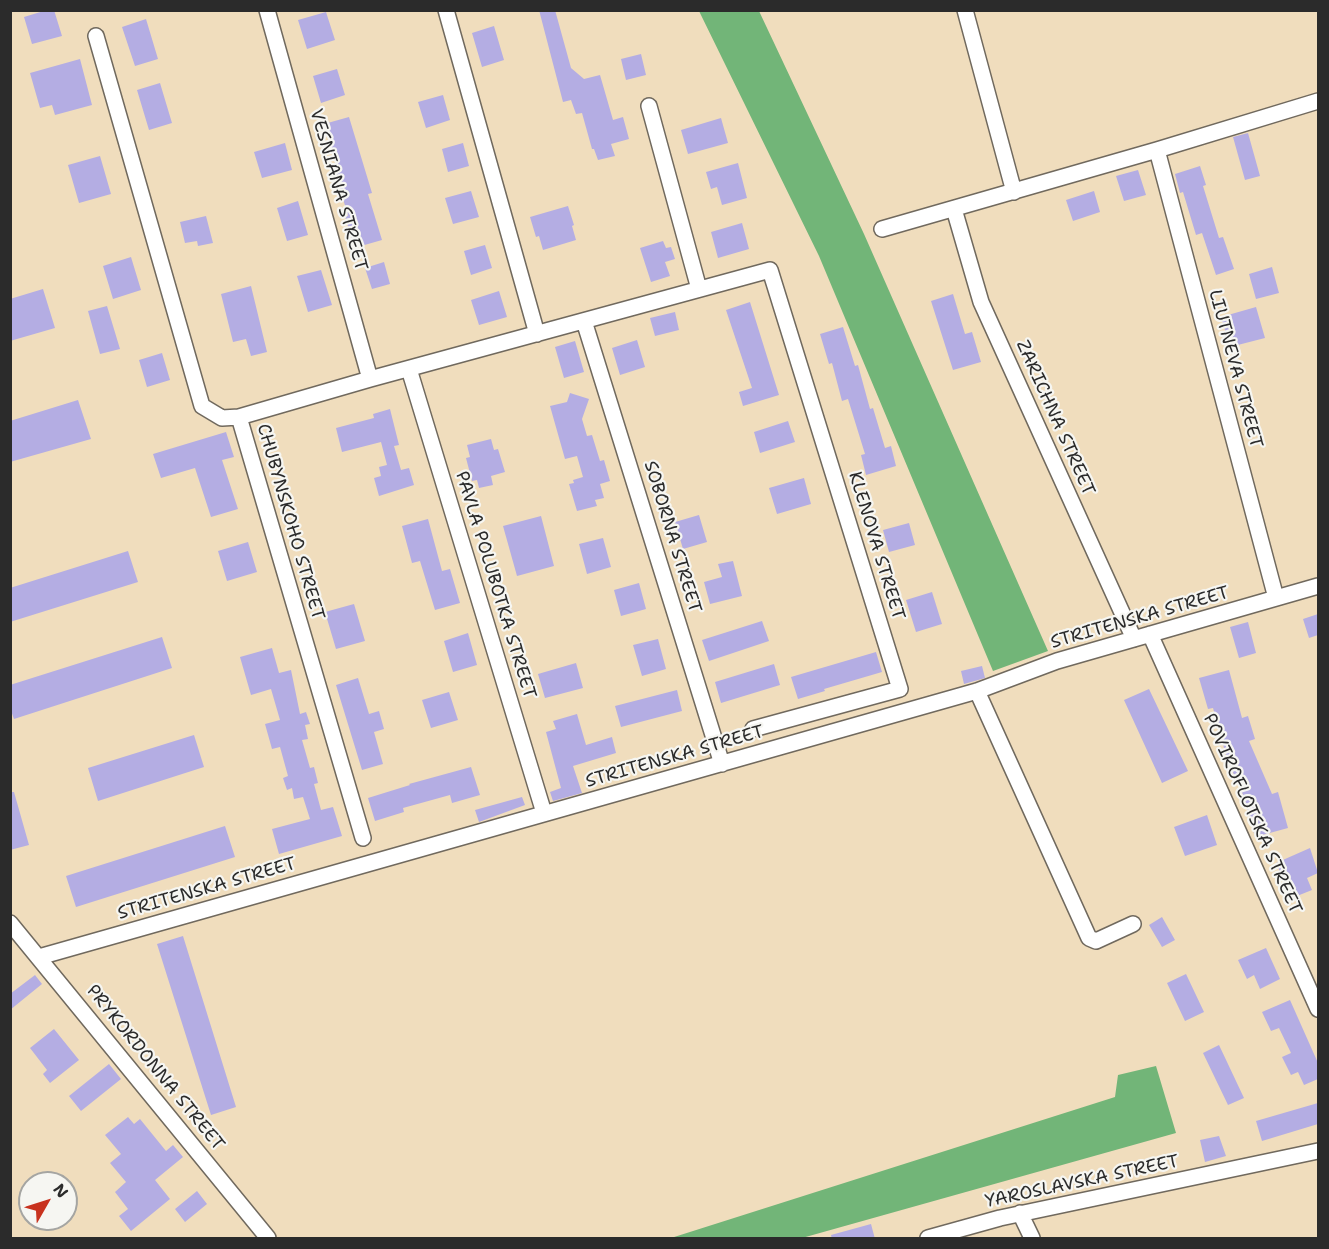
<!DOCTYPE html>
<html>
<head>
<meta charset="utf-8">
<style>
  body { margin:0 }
  #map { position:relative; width:1329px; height:1249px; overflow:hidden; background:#f0ddbd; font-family:"Shantell Sans",sans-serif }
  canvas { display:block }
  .frame { position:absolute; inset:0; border:12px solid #2b2b2b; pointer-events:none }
  .north { position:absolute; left:18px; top:1171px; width:60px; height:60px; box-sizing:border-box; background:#f6f6f2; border:2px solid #a5a5a2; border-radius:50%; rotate:51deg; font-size:16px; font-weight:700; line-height:24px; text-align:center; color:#2b2b2b }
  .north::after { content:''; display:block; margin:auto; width:21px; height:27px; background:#c8321e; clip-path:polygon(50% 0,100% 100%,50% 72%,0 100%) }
</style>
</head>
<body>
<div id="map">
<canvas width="1329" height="1249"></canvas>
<div class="frame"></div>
<div class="north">N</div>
</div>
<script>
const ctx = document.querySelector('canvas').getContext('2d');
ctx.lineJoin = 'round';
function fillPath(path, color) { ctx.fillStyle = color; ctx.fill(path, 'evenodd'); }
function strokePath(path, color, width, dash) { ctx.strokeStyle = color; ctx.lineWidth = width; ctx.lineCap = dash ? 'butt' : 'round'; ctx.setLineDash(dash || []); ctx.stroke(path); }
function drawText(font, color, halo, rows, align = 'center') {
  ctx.font = font + ' "Shantell Sans",sans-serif'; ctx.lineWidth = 4.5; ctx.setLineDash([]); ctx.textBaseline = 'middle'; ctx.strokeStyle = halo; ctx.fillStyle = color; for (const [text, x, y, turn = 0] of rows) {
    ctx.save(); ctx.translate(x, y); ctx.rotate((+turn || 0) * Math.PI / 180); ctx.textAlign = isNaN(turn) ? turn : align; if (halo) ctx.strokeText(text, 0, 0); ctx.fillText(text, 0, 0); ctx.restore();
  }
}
const forest = new Path2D(`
  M699,11h60l105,223 184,417 -55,20 -174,-415z
  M1156,1066l20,67 -374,105h-131l444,-141 3,-22z`);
const building = new Path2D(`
  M47,10h7l8,26 -30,8 -8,-27z
  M539,10h16l16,58 13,11 16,-4 13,45 10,-3 6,22 -18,5 4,12 -17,4 -4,-11h-2l-10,-36 -6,1 -5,-14 -8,2z
  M326,12l9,28 -28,9 -9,-29z
  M146,19l12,40 -23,7 -13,-39z
  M494,26l10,34 -22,7 -10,-34z
  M641,54l5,21 -20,5 -5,-21z
  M80,59l12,46 -37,10 -3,-10 -12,3 -10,-35z
  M337,69l8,26 -24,8 -8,-27z
  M160,83l12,40 -23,7 -12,-40z
  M443,95l7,25 -24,8 -8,-26z
  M349,117l23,76 -4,1 14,46 -28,8 -9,-32h3l-13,-45 3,-1 -14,-46z
  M721,118l7,25 -40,11 -7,-24z
  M1248,133l12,43 -15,4 -12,-43z
  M285,143l7,27 -30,8 -8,-26z
  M463,143l6,23 -21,6 -6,-23z
  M100,156l11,38 -32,9 -11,-38z
  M738,163l9,35 -25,7 -5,-18 -6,2 -5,-17z
  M1200,166l6,19 -3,1 16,52 4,-1 11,32 -18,6 -14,-42 -6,2 -13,-43 -3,1 -5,-19z
  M1138,170l8,25 -22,6 -8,-25z
  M471,191l8,26 -26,7 -8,-26z
  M1094,191l6,21 -27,9 -7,-21z
  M298,201l10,34 -21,6 -10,-33z
  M568,206l6,19 -2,1 4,14 -33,10 -4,-14 -3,1 -6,-20z
  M206,216l7,27 -15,3 -1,-5 -12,2 -5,-21z
  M742,223l7,26 -31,9 -7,-26z
  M663,241l3,7 5,-1 4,12 -10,3 5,14 -19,6 -11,-34z
  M485,245l7,23 -21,7 -7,-24z
  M131,257l10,33 -28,9 -10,-33z
  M384,262l6,22 -18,5 -7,-21z
  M1272,267l7,26 -23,6 -7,-25z
  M321,270l11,35 -24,7 -11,-36z
  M251,286l16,66 -16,4 -5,-17 -13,3 -12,-48z
  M43,289l12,39 -45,13v-42z
  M499,291l8,26 -28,8 -8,-25z
  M953,294l12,40 7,-2 9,30 -28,8 -22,-69z
  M750,302l29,93 -36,11 -4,-14 13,-4 -26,-78z
  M107,306l13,43 -20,5 -12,-43z
  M1256,307l9,31 -35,9 -9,-30z
  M675,312l4,18 -24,6 -5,-18z
  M843,327l12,39 3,-1 12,44 3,-1 12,40 6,-2 5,20 -30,9 -5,-20 4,-1 -17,-55 -6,2 -10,-38 -3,1 -9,-30z
  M637,340l8,27 -25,8 -8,-27z
  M575,341l9,31 -20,6 -9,-31z
  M162,353l8,27 -23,7 -8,-27z
  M570,393l19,6 -7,20 5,17 5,-1 8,26 4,-1 6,21 -10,3 4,14 -9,2 2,6 -20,5 -8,-27 5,-1 -1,-3 10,-3 -6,-21 -12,3 -15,-53 17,-4z
  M78,400l13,39 -81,23v-41z
  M390,409l9,36 -5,1 7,24 8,-2 5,17 -35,11 -5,-18 7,-2 -2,-9 8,-2 -6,-23 -39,10 -6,-24 38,-10 -1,-4z
  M788,421l7,21 -35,11 -6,-21z
  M226,432l8,25 -12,3 16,49 -27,8 -16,-49 -34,10 -8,-24z
  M491,439l3,11 4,-1 7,23 -14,4 2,9 -14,3 -2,-8 -5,1 -6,-23 4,-1 -3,-12z
  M804,478l7,26 -34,10 -8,-26z
  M699,515l8,27 -24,7 -8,-27z
  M541,516l13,50 -37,10 -14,-50z
  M428,519l14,52 8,-2 10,34 -25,7 -15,-49 -8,2 -10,-37z
  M909,523l6,22 -26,7 -6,-22z
  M603,538l8,29 -24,7 -8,-30z
  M248,542l9,30 -30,9 -9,-30z
  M128,551l10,31 -128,40v-34z
  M733,561l9,35 -32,8 -6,-22 18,-5 -4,-13z
  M639,583l7,26 -25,7 -7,-26z
  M932,592l10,32 -26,8 -10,-32z
  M354,604l11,37 -29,8 -11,-37z
  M1318,614v21l-9,3 -6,-19z
  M762,621l7,20 -60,20 -7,-21z
  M1248,622l8,31 -17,5 -9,-31z
  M468,633l9,32 -24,7 -9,-31z
  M162,637l10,31 -158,51 -4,-11v-23z
  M658,639l8,30 -24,7 -9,-31z
  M272,648l7,25 12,-3 9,44 6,-2 4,12 -5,1 3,14 -6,1 8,28 4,-1 4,16 -4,1 7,26 12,-3 9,29 -63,18 -7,-25 38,-10 -7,-22 -9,2 -2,-11 -5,2 -4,-12 5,-2 -8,-29 -8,2 -7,-25 15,-4 -9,-31 -20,6 -11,-38z
  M876,652l6,20 -58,17 1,2 -27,8 -7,-22z
  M576,663l7,25 -38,10 -7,-24z
  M774,664l6,21 -59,18 -6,-21z
  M982,666l3,12 -21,6 -3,-13z
  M1229,670l13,48 6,-2 7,23 -6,2 23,53 6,-2 10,36 -33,9 -11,-40 -17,-38 -14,-51 -5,1 -9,-31z
  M358,678l11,36 10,-3 5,18 -10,3 9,32 -21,6 -26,-85z
  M1149,689l39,82 -26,12 -38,-83z
  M677,690l5,21 -61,16 -6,-21z
  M449,692l9,28 -27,8 -9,-28z
  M577,714l9,31 26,-8 4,16 -43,13 9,27 -29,8 -3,-9 11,-4 -15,-56 10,-3 -3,-8z
  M194,735l10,32 -106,34 -10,-33z
  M471,767l9,28 -28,8 -2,-8 -47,13 1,4 -29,9 -7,-23 42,-13 -1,-1z
  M10,792h4l15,53 -19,5z
  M522,797l3,8 -46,17 -4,-12z
  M1207,815l10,30 -32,11 -11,-29z
  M225,826l10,31 -159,50 -10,-31z
  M1310,848l8,25 -11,5 5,12 -20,8 -16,-35z
  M1162,917l13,23 -13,7 -13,-22z
  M183,936l53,171 -25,8 -54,-171z
  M1266,948l14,31 -20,10 -6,-14 -7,4 -9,-19z
  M1186,974l18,38 -19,9 -18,-38z
  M35,975l7,9 -32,26v-16z
  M1290,1000l28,63v16l-14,6 -6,-13 -7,3 -9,-18 9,-4 -12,-25 -8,3 -9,-19z
  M54,1029l25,31 -29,23 -7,-9 4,-4 -17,-22z
  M1219,1045l25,53 -16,7 -25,-52z
  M109,1064l12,15 -40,32 -12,-15z
  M1318,1103v21l-56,17 -6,-20z
  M128,1117l6,7 6,-5 26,32 7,-6 10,12 -28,23 15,19 -39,32 -12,-15 9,-7 -13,-17 11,-10 -16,-19 11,-9 -16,-19z
  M1219,1136l7,20 -21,6 -5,-22z
  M197,1191l10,13 -22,18 -10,-13z
  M871,1224l4,15h-43l-1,-4z`);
const minor = new Path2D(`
  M267,10l103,369
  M446,10l91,324
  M965,10l49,182
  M96,36l106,370 20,12 17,-1 131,-38 400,-109 130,419 -147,40
  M649,106l50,183
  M1157,150l119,448
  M954,209l27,93 153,337
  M882,229l275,-79 161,-49
  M584,321l138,443
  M409,369l135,444
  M239,417l124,421
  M1150,634l168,375
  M977,691l112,247 7,3 37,-17
  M10,923l258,315
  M39,957l938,-266 80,-30 261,-75
  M1020,1213l12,25
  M928,1238l72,-20 318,-67`);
const streetNames = [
  ["VESNIANA STREET",338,190,74],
  ["LIUTNEVA STREET",1235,369,75],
  ["ZARICHNA STREET",1055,418,66],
  ["CHUBYNSKOHO STREET",290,522,74],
  ["SOBORNA STREET",672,537,73],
  ["KLENOVA STREET",876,546,73],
  ["PAVLA POLUBOTKA STREET",495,585,73],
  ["STRITENSKA STREET",1140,618,-16],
  ["STRITENSKA STREET",675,757,-16],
  ["POVIROFLOTSKA STREET",1252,814,66],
  ["STRITENSKA STREET",207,889,-16],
  ["PRYKORDONNA STREET",155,1068,51],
  ["YAROSLAVSKA STREET",1082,1182,-12]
];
fillPath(forest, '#72b578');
fillPath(building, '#b4ade3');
strokePath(minor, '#70695e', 18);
strokePath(minor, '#fff', 15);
drawText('18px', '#2b2b2b', '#f6f6f2', streetNames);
</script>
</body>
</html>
